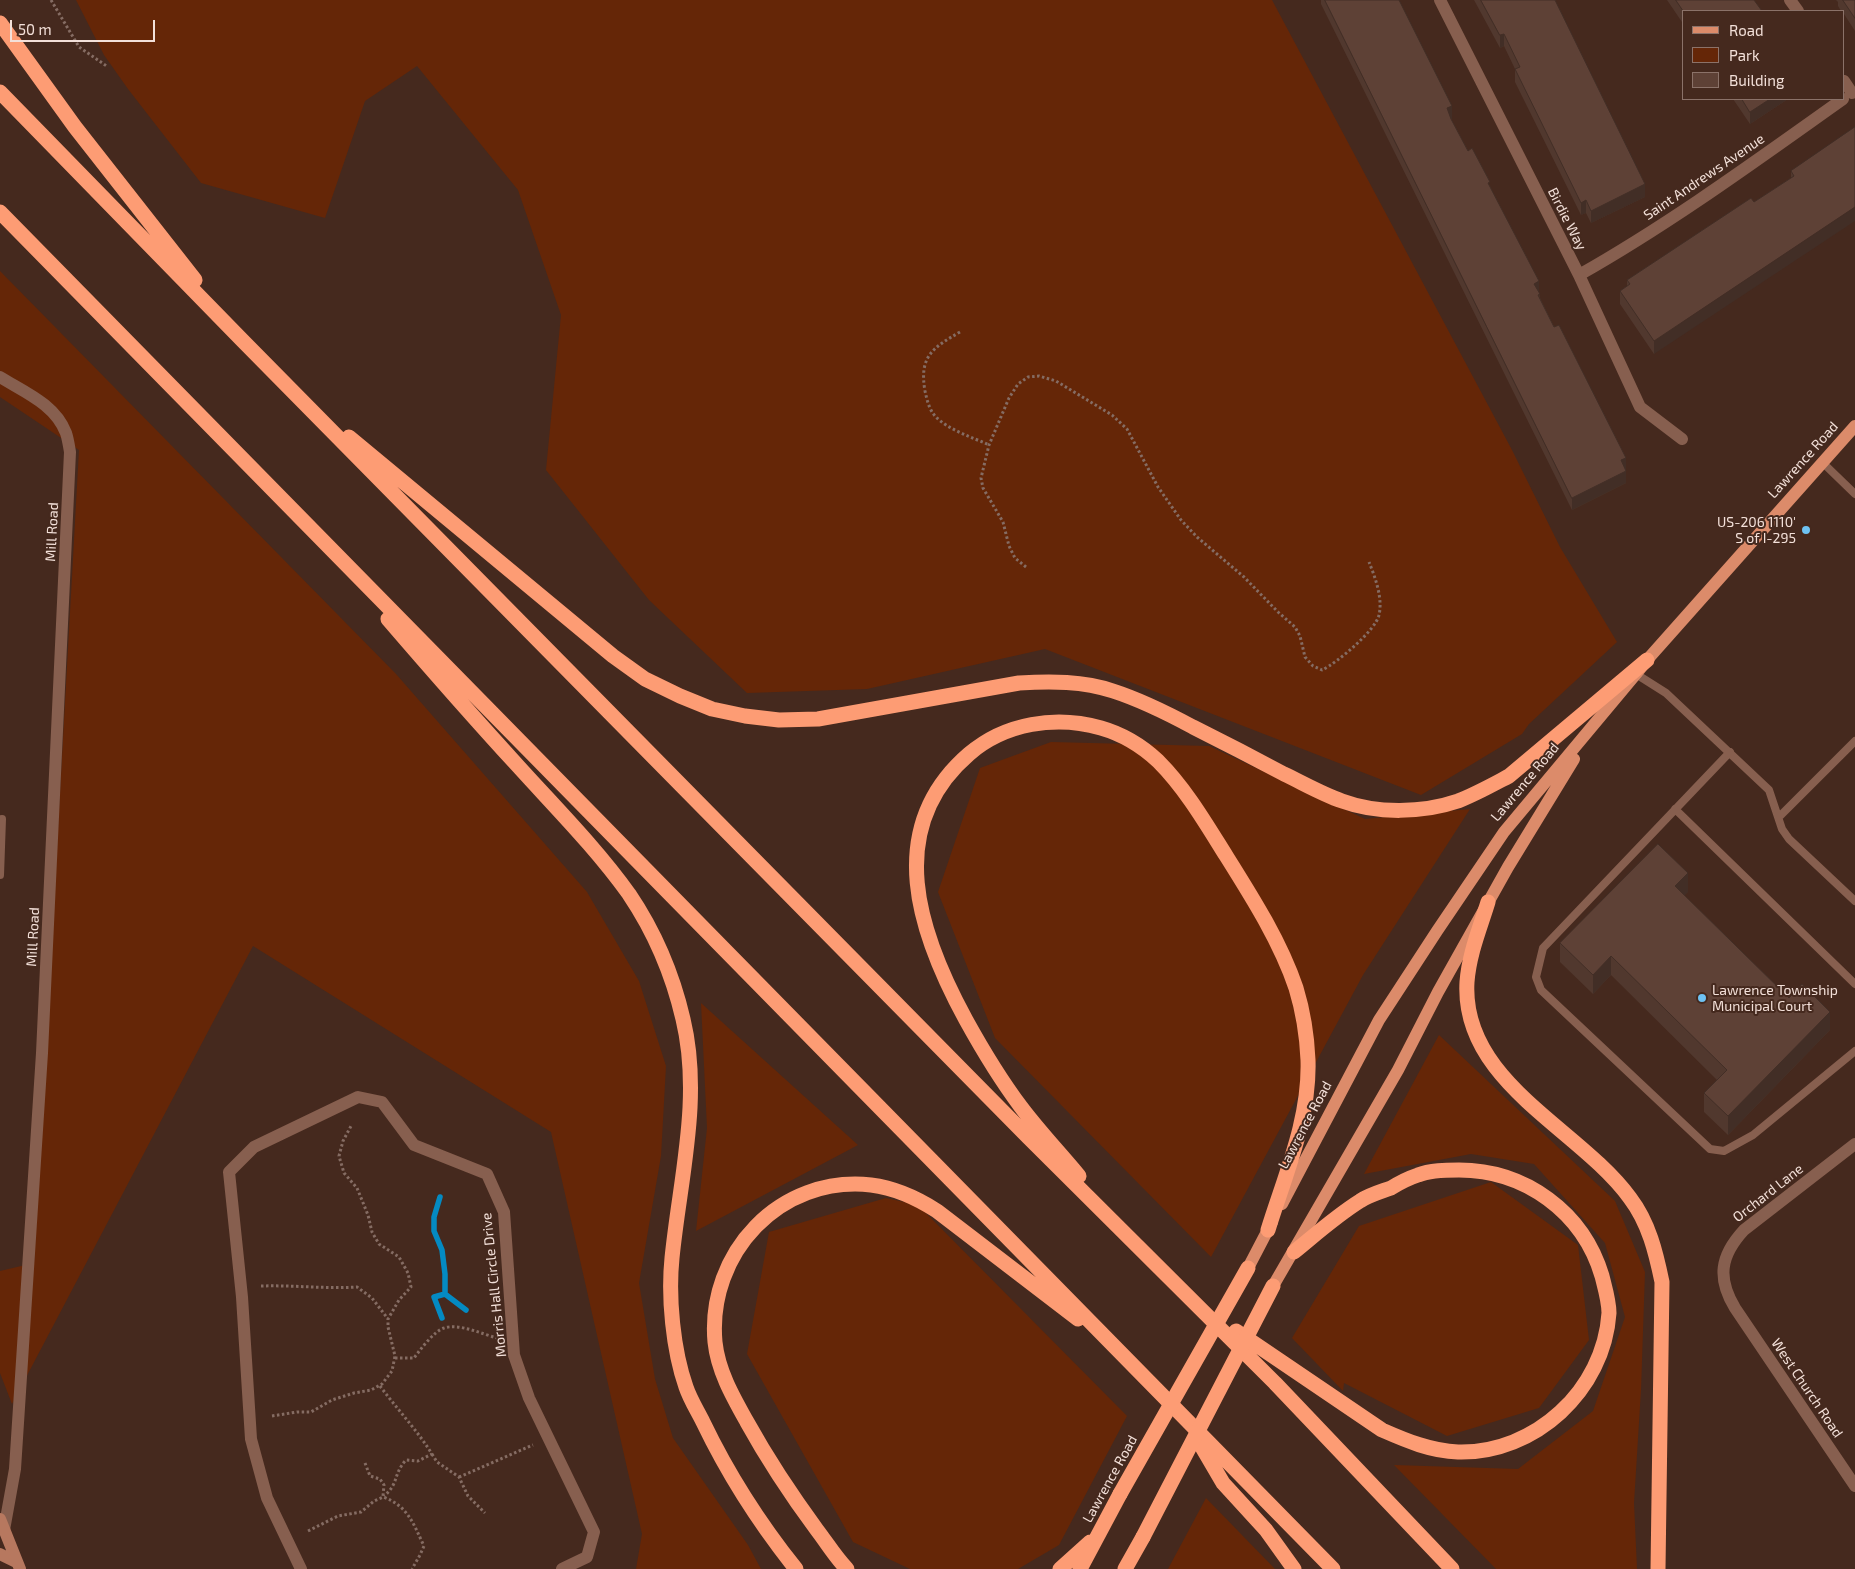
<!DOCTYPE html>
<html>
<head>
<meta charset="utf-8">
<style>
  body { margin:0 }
  #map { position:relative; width:1855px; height:1569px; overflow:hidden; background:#45291e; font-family:"Exo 2",sans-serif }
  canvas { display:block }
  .legend { position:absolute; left:1682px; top:10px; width:162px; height:90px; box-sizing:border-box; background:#45291e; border:1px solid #8b7269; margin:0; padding:6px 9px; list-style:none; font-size:15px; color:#f3e0d9 }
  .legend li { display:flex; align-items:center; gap:10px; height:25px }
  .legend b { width:25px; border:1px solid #8b7269 }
  .scale { position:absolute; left:10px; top:20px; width:145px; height:22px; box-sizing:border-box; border:2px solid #f3e0d9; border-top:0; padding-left:6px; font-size:15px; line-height:18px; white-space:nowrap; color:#f3e0d9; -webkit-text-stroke:4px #45291e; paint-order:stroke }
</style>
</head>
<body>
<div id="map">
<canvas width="1855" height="1569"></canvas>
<ul class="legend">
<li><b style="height:6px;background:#dc8b6a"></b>Road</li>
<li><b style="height:14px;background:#652607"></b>Park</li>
<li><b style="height:14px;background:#5e4136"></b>Building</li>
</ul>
<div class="scale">50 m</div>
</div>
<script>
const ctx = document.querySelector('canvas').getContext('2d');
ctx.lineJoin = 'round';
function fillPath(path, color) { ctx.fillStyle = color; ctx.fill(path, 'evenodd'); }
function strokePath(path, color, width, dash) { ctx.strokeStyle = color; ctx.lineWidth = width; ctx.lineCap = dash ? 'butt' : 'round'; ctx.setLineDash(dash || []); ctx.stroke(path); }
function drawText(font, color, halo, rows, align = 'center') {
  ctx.font = font + ' "Exo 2",sans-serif'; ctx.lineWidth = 4; ctx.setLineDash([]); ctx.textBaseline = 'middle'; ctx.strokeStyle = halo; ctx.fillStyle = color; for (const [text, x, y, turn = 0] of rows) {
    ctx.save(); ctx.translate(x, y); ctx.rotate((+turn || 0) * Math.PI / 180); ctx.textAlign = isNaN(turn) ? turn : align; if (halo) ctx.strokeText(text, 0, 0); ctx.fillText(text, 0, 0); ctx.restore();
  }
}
const green = new Path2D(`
  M76,0h1196l240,450 48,97 57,95 -88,82 -7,10 -101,61 -376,-146 -178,40 -120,4 -98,-93 -103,-130 15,-155 -43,-125 -101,-124 -52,35 -40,117 -124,-35 -73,-94 -24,-34z
  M0,271l396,403 191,218 52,89 27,85 -5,90 -22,127 16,96 18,59 75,107 13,24h-125l6,-35 -91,-402 -298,-186 -241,458 -12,-31v-102l34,-8 45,-813 -79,-53z
  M1051,742l158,4 156,73 105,-10 -107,166 -152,282 -216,-219 -57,-146 42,-124z
  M701,1003l157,142 -162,86 11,-103z
  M1439,1035l176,166 30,71 -4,118 -7,113 3,66h-141l-102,-104 124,4 75,-58 32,-94 -20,-74 -71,-79 -63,-10 -107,20z
  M1491,1182l87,63 11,95 -50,68 -92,28 -103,-53 -1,8 -51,-53 67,-112z
  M886,1198l32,7 209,211 -68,129 -41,24h-108l-57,-27 -106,-188 22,-122z
  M1206,1498l69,71h-107z`);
const stream = new Path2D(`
  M440,1197l-6,20v14l8,19 3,24v20l21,16
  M442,1318l-8,-21 11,-3`);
const path = new Path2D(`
  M51,0l28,47 29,20
  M960,332c-28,16 -41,25 -35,59 2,9 4,18 10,25 13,14 37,21 54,29
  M1026,567l-11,-9 -6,-12 -6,-24 -20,-34 -2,-10 8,-33 20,-47 9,-14 10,-7 11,-1 17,5 56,34 15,14 31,58 23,33 16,17 47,40 34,35 17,15 5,9 5,21 8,9 9,4c15,-7 54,-40 57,-55 4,-17 -4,-38 -10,-53
  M261,1286c32,-1 64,3 96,1l15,11 16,21
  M395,1358h19c6,-8 20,-27 30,-30 15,-5 38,6 53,10
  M380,1386c17,23 37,44 52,68l-14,7 -12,-1c-13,14 -7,24 -22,36
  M272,1416l25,-4h14l21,-12 22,-7 17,-3 11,-6 10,-13 3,-15 -7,-29v-8l11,-19 12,-13 -3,-14 -9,-16 -20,-13 -7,-12 -4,-17 -11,-27 -13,-15 -5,-17 4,-15 8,-15
  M432,1454l5,8 22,15 9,19 17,17
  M365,1463l5,13 10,3 4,6 -1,11
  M459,1477l74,-32
  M308,1531l30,-15 23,-4 13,-11 9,-4c25,9 30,26 41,49l-4,9 -8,14`);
const lane = new Path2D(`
  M1822,462l33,32
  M1636,674l30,19 103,97 13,39 7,10 66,62
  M1730,752l-187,196 -7,29 5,13 169,159 14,2 29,-16 102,-84
  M1675,809l180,175
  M1779,817l76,-76
  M0,875l2,-56`);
const street = new Path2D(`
  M1440,0l139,275 61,132 42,32
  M1790,0l8,11
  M1844,81l8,12
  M1579,275c92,-52 178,-115 264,-176
  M0,377c24,15 55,27 66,56 2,6 3,13 4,19l-28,601 -27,416 -11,61
  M1855,1144l-111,86c-24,26 -27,48 -9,78l120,178
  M301,1569l-34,-71 -16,-59 -9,-142 -13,-125 25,-25 104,-50 24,5 32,43 73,29 17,38 10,143 15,43 65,134 -7,25 -25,12`);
const secondary = new Path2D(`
  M0,1519l20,50
  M0,1554l16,8`);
const primary = new Path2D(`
  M1282,1204l97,-184 58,-89 67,-99 132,-158 11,-14 208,-234
  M1248,1268l24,-46
  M1273,1286l125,-216 40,-78 70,-125 66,-108`);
const highway = new Path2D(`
  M0,23l75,104 120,153
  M0,92l242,248 787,798 246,245 177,186
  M0,212l1333,1357
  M349,437l264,219 32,23 35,17 32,13 33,7 34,4 39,-1 201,-36c32,-2 64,-2 94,8 28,9 54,22 80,36 30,15 61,31 91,47 19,9 38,20 58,27 35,13 81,12 116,0 18,-7 34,-16 51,-25l138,-116
  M388,619c43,50 86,99 130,147 38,42 78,82 111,128 25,37 44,82 54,125 19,79 -3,159 -11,239 -4,39 1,92 14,129 4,12 11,23 17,35 25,52 57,102 93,147
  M1488,902c-8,26 -19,52 -21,80 -6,100 112,146 163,216 19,25 26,55 32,84l-4,287
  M1079,1176c-19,-23 -40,-45 -58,-69 -21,-28 -39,-58 -55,-87 -47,-86 -84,-191 3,-266 36,-31 87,-39 132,-26 21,6 41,18 57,33 27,27 47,61 67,93 27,43 55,87 71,134 7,23 11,48 12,72 2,59 -23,115 -40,170
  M1236,1331l146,99c25,11 49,21 76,22 77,2 146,-62 151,-139 0,-12 -4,-25 -7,-37 -19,-64 -77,-106 -143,-106 -13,0 -29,0 -41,5 -9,3 -19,8 -27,13 -11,4 -22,7 -31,13 -24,15 -45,34 -66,51
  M1199,1442l24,41 43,47 28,39
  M847,1569c-11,-11 -20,-26 -30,-39 -25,-34 -49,-70 -70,-108 -14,-25 -29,-51 -32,-80 -8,-89 65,-167 156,-157 24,3 46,13 66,26l141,108
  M1060,1569l30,-27
  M1080,1569l40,-75
  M1125,1569l18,-32`);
const highwayBridge = new Path2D(`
  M1120,1494l128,-226
  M1143,1537l130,-251`);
const wall = new Path2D(`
  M1321,0h78l52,119 17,32 22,35 49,107 1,5 14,29 72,131v25l-54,27 -251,-506z
  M1474,0h81l90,197 -54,26 -5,-10 -5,2 -66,-133v-13l-11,-23 -4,2z
  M1667,0h87l-70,11v14z
  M1836,0h19v31l-11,-17v-3h-3l-3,-5v-4z
  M1733,99h55l-38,25z
  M1855,127l-201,227 -34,-50v-13l7,-5v-6l127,-78 37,-24v-7z
  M1688,892l-4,3 105,103 41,32 -102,105 -24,-23v-19l13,-13 -106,-105 -18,19 -33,-32v-19z`);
const shadedWall = new Path2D(`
  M1504,34v12l-4,2v-13z
  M1770,99h18l-38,25v-12z
  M1452,106v13l-5,2v-13z
  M1645,184v13l-54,26v-12z
  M1586,200v13l-5,2v-12z
  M1855,207v14l-201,133v-13z
  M1539,281v13l-5,-10z
  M1626,458v13l-5,-11z
  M1626,471v12l-54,27v-12z
  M1688,873v19l-13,13v-19z
  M1611,956v19l-18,19v-19z
  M1830,1012v18l-102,105v-19z`);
const building = new Path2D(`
  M1325,0h74l53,106 -5,2 4,11 17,32 4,-3 18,34 -2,1 51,98 -5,3 6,10 -2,1 16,32 5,-2 67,133 -5,2 5,11 -54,27z
  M1481,0h74l90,184 -54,27 -5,-11 -5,3 -66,-134 5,-2 -16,-33 -4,1z
  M1676,0h78l8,11h-78v1z
  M1843,0h12v18z
  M1742,99h28l-20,13z
  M1855,127v80l-201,134 -34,-50 10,-7 -3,-4 124,-82 3,4 40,-26 -3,-5z
  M1658,844l30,29 -13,13 114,112 13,-14 28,28 -102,104 -24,-23 23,-23 -116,-114 -18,19 -33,-32z`);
const markers = [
  [1806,530,5,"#6ec2f3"],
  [1702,998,5,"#6ec2f3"]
];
const streetNames = [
  ["Saint Andrews Avenue",1704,177,-34],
  ["Birdie Way",1567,219,63],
  ["Lawrence Road",1803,460,-48],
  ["Mill Road",52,532,-87],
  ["Lawrence Road",1525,782,-50],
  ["Mill Road",33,937,-87],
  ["Lawrence Road",1305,1125,-62],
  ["Orchard Lane",1768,1193,-38],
  ["Morris Hall Circle Drive",494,1285,-96],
  ["West Church Road",1807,1388,56],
  ["Lawrence Road",1110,1479,-61]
];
const poiNames = [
  ["US-206 1110'",1796,522],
  ["S of I-295",1796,538],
  ["Lawrence Township",1712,990,"left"],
  ["Municipal Court",1712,1006,"left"]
];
fillPath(green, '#652607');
strokePath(stream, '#048ac2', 5.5);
strokePath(path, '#856c63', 3, [2.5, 2.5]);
strokePath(lane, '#875f4f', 8);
strokePath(street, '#875f4f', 12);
strokePath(secondary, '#b7785f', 12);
strokePath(primary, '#dc8b6a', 12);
strokePath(highway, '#fd9c74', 15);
strokePath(highwayBridge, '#fd9c74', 15);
fillPath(wall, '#51382e');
fillPath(shadedWall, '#422e26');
fillPath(building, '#5e4136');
strokePath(building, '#422e26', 1);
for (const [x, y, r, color] of markers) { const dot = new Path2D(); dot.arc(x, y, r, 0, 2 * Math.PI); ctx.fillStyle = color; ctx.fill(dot); strokePath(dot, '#45291e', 2); }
drawText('14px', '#f3e0d9', '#45291e', streetNames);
drawText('14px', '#f3e0d9', '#45291e', poiNames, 'right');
</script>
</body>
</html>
